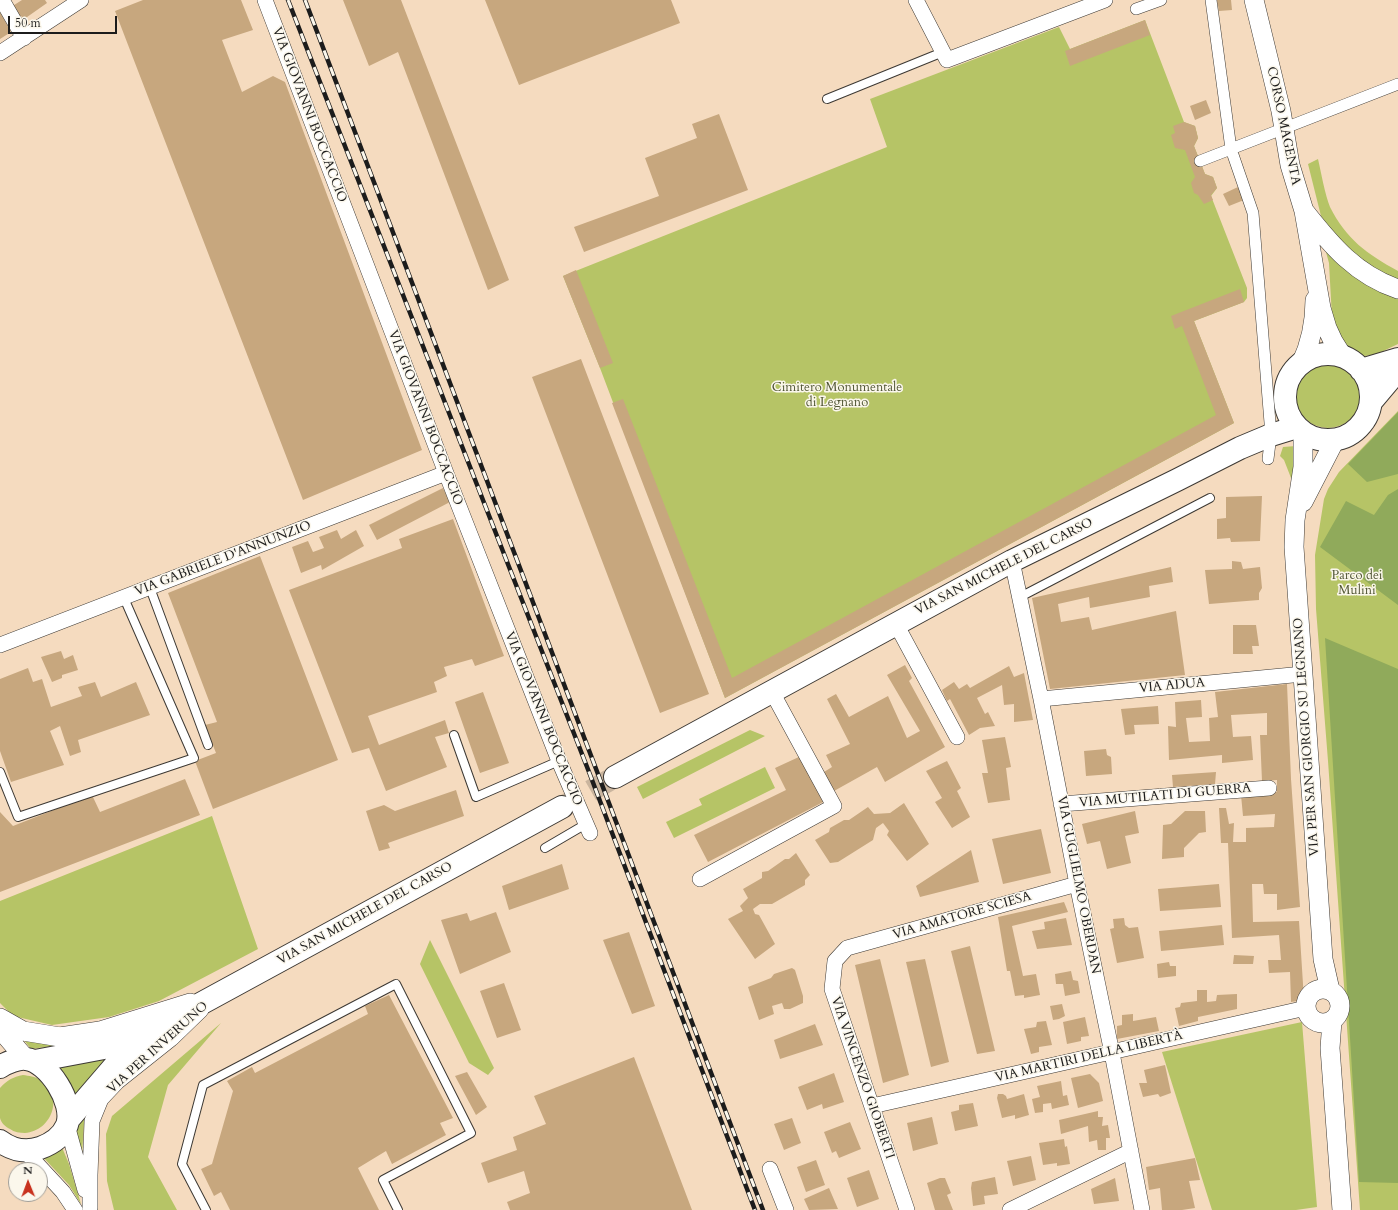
<!DOCTYPE html>
<html>
<head>
<meta charset="utf-8">
<style>
  body { margin:0 }
  #map { position:relative; width:1398px; height:1210px; overflow:hidden; background:#f5dbbf; font-family:Cardo,serif }
  canvas { display:block }
  .north { position:absolute; left:8px; top:1162px; width:40px; height:40px; box-sizing:border-box; background:#fbf7ec; border:1px solid #a29f99; border-radius:50%; rotate:359deg; font-size:11px; font-weight:700; line-height:16px; text-align:center; color:#1c1c1c }
  .north::after { content:''; display:block; margin:auto; width:14px; height:18px; background:#c8321e; clip-path:polygon(50% 0,100% 100%,50% 72%,0 100%) }
  .scale { position:absolute; left:8px; top:16px; width:109px; height:18px; box-sizing:border-box; border:2px solid #1c1c1c; border-top:0; padding-left:5px; font-size:12px; line-height:14px; white-space:nowrap; color:#1c1c1c; -webkit-text-stroke:3px #fbf7ec; paint-order:stroke }
</style>
</head>
<body>
<div id="map">
<canvas width="1398" height="1210"></canvas>
<div class="north">N</div>
<div class="scale">50 m</div>
</div>
<script>
const ctx = document.querySelector('canvas').getContext('2d');
ctx.lineJoin = 'round';
function fillPath(path, color) { ctx.fillStyle = color; ctx.fill(path, 'evenodd'); }
function strokePath(path, color, width, dash) { ctx.strokeStyle = color; ctx.lineWidth = width; ctx.lineCap = dash ? 'butt' : 'round'; ctx.setLineDash(dash || []); ctx.stroke(path); }
function drawText(font, color, halo, rows, align = 'center') {
  ctx.font = font + ' Cardo,serif'; ctx.lineWidth = 3; ctx.setLineDash([]); ctx.textBaseline = 'middle'; ctx.strokeStyle = halo; ctx.fillStyle = color; for (const [text, x, y, turn = 0] of rows) {
    ctx.save(); ctx.translate(x, y); ctx.rotate((+turn || 0) * Math.PI / 180); ctx.textAlign = isNaN(turn) ? turn : align; if (halo) ctx.strokeText(text, 0, 0); ctx.fillText(text, 0, 0); ctx.restore();
  }
}
const green = new Path2D(`
  M1145,20l39,102 11,4 3,12 -4,8 11,28 8,3 4,11 -6,8 36,92v10l-3,4 -50,19 40,102 -509,275 -125,-330 -37,-92 324,-129 -17,-48 189,-72 11,22z
  M1318,159c3,13 7,36 12,48 16,32 37,47 68,64v9l-25,-9 -37,-33 -15,-22 -13,-52z
  M1324,245l74,53v46l-21,10 -12,2 -11,-3 -13,-13 -9,-22 -3,-55z
  M1296 396a32 32 0 1 1 64 0a32 32 0 1 1-64 0Z
  M1398,411v799h-38l-32,-449 -12,-152 -1,-54 9,-56 4,-10 11,-17z
  M1296,446l-3,37 -9,-23 -4,-4 3,-9z
  M750,730l15,6 -122,63 -6,-12z
  M765,767l10,21 -101,50 -8,-16 36,-17 -3,-6z
  M212,816l46,133 -99,52 -50,16 -57,8 -39,-9 -13,-13v-102z
  M430,940l64,128 -6,7 -19,-12 -49,-99z
  M1302,1022l15,185 -21,3h-84l-50,-158z
  M221,1023l-53,62 -20,72 29,53h-63l-7,-29 -1,-47 6,-18z
  M23,1039h79l-71,10z
  M127,1046l-54,52 -19,-34z
  M23,1075c6,1 12,1 17,5 25,16 12,51 -15,53 -5,0 -11,-1 -15,-4 -4,-2 -9,-6 -10,-11 0,-9 0,-20 0,-30 7,-8 13,-11 23,-13z
  M88,1111l-4,12 -2,32 -7,-26z
  M61,1145l8,19 12,40 -12,-19 -27,-29z`);
const forest = new Path2D(`
  M1398,412v62l-31,8 -19,-18z
  M1398,489v116l-78,-58 26,-46 28,14 14,-20z
  M1325,638l73,31v514l-39,-1z`);
const building = new Path2D(`
  M22,0h23l2,3 -27,19 -9,-15z
  M143,0h98l12,30 -31,10 20,52 31,-16 12,6 137,368 -119,50 -188,-489z
  M343,0h58l108,280 -21,10 -90,-238 -29,14z
  M485,0h186l9,23 -161,62z
  M1217,0h14l1,10 -13,1z
  M0,12l11,20 -11,7z
  M1145,20l5,15 -80,31 -5,-15z
  M1206,100l5,13 -16,7 -5,-14z
  M719,114l29,76 -164,62 -10,-25 85,-31 -14,-38 52,-20 -5,-14z
  M1184,122l11,4 3,12 -4,8 11,28 8,3 4,11 -6,7 2,5 -9,4 -6,-9 -4,-2 -3,-10 4,-6 -10,-27 -10,-2 -4,-13 4,-2 -2,-7z
  M1238,187l6,13 -15,6 -6,-12z
  M576,270l37,93 -13,5 -37,-92z
  M1240,289l4,13 -50,19 40,102 -509,275 -113,-295 11,-4 109,279 484,-263 -34,-89 -7,3 -4,-13z
  M581,359l128,335 -49,19 -128,-336z
  M443,488l7,14 -73,38 -8,-15z
  M1262,496l-2,45 -29,1 -1,-4 -13,1v-20l9,-1v-21z
  M453,519l51,137 -29,10 -3,-7 -28,8 3,9 -13,6 3,10 -69,24 11,29 66,-25 4,13 -14,4 12,30 -61,24 -17,-43 -17,5 -63,-163 113,-42 -3,-9z
  M337,530l4,9 15,-9 8,16 -42,24 -1,-5 -20,8 -9,-26 16,-6 5,11 11,-4 -5,-11z
  M260,556l78,204 -125,49 -18,-48 21,-8 -11,-28 12,-3 -49,-129z
  M1232,561l9,1 2,7 17,-2 2,21 -3,5v7l-50,4 -4,-34 27,-1z
  M1171,567l2,15 -24,4 1,11 -60,11 -1,-11 -31,7 3,18 28,-5 3,13 84,-19 9,64 -135,14 -18,-91z
  M1233,625h23l3,21h-7l1,8h-20z
  M61,651l3,8 9,-4 5,15 -16,5v3l-10,4 -11,-25z
  M905,665l7,13 -3,3 36,66 -60,35 -8,-15 -43,24 -10,-19 8,-5 -6,-12 24,-11 -23,-45 9,-5 13,23 39,-21 19,42 13,-7 -33,-56z
  M1009,666l5,11 10,-4 9,47 -19,2v-18l-10,1 -2,-20 -25,13 8,16 3,-2 7,14 -15,2 -11,7 -19,-36 -3,2 -5,-11 12,-8 5,7 8,-5 3,4z
  M28,668l5,14 9,-3 9,28 31,-11 -4,-9 17,-5 6,15 35,-15 14,33 -72,25 3,12 -11,4 -10,-30 -10,5 14,34 -53,17 -11,-31v-72z
  M1287,684l4,95 9,128 -23,3v-16h-13l-1,-10h-11l1,38 46,-1 5,79 -13,2 -1,-30 -21,1 -1,-13h13l-2,-25 -47,3 -4,-95h-7l-2,-35h7l3,16 5,-1 -1,19h13v-14l28,-1 1,-13 -32,2 -2,-21 36,-3v-12l-15,1 -2,-46h7v-22l-36,2 2,22 18,-1 2,24 -31,3v-8l-53,5 -1,-34 8,1 -1,-25 26,-2 1,17 -16,1 3,24 21,-1 -1,-23 9,-1 -3,-25z
  M483,692l26,71 -29,10 -25,-71z
  M1158,706l1,18 -25,1 1,9 -10,1 -4,-26z
  M1005,737l6,30 -5,1 4,32 -22,3 -6,-30h6l-6,-33z
  M1106,749l1,6 4,2 1,17 -26,2 -2,-25z
  M801,756l24,45 -117,61 -14,-27 92,-45 -11,-22z
  M947,761l14,27 -4,3 13,26 -18,11 -17,-26 7,-4 -16,-27z
  M1216,772l-1,12 -42,3 -1,-12z
  M185,779l15,36 -200,77v-80l13,14 79,-31 8,17z
  M456,790l8,26 -76,27 2,5 -11,3 -13,-40 18,-6 11,6z
  M904,803l25,41 -22,17 -20,-26 2,-4 -6,-8 -7,5 -3,12 -35,22 -8,1 -15,-23 14,-8 1,-4 14,-8h5l19,-13 6,7 16,-1z
  M1135,811l4,22 -14,3 6,27 -24,6 -7,-28 -13,3 -5,-20z
  M1185,811h20l1,21 -7,1 -15,15v9l-22,2 1,-34 8,-1z
  M1041,829l10,44 -48,11 -11,-45z
  M971,850l8,32 -59,15 -4,-11z
  M796,853l14,22 -5,5v5l-33,19h-12l-7,5 2,5 4,1 16,29 -20,15 -27,-40 15,-8 -3,-5 8,-8 -5,-9 19,-11v-6l6,-1 17,-12h4z
  M562,864l7,25 -60,21 -7,-24z
  M1219,884l2,23 -61,4 -2,-22z
  M1064,902l4,10 -56,14 11,50 13,-2 4,21 -16,3v-3l-9,1 -5,-25h-3l-9,-54z
  M496,912l15,40 -51,22 -19,-54 26,-7 3,8z
  M1066,918l6,27 -35,4 -5,-18 13,-2 -1,-7z
  M1124,918l1,7 4,3 9,-1 6,31 -27,5 -7,-34 4,-1 -1,-9z
  M1222,925l2,20 -63,6 -2,-20z
  M629,932l26,74 -23,8 -29,-74z
  M970,946l25,105 -18,3 -26,-103z
  M1234,955l20,1 -1,8h-20z
  M880,959l29,116 -26,8 -28,-118z
  M925,959l24,103 -18,5 -25,-105z
  M1169,962l1,4h6v10l-18,2 -1,-14z
  M792,968l3,2 8,26v7l-13,6h-6l-2,-6 -10,3 2,8 -15,6 -11,-33 23,-9 3,-4z
  M1071,971l2,9 5,1 2,12 -15,3 -2,-12h-7l-1,-10z
  M504,983l17,47 -24,8 -17,-47z
  M1197,990h10v12l9,-1 1,-6 20,-1v15l-39,8v4l-19,5 -4,-18 5,-1 1,-4 16,-2z
  M389,995l64,123 -13,5 6,12 -54,29 -6,-13 -28,17 21,42h-149l-9,-18 -7,4 -13,-27 11,-5 21,-73 -6,-10 25,-14 3,6 113,-59 -3,-8z
  M1062,1004l3,12 -6,3 -6,1 -3,-14z
  M1133,1014v7l23,-4 3,14 -42,8v-13l5,-1v-10z
  M1085,1017l4,19 -8,1v4l-14,3 -4,-22z
  M1046,1021l6,24 -13,2v5l-8,2 -7,-25 12,-2 1,-5z
  M815,1024l8,21 -43,14 -6,-19z
  M634,1057l58,153h-182l-3,-8 23,-9 -6,-22 -36,12 -7,-20 36,-13 -4,-13 33,-13 -12,-28z
  M1165,1065l6,28 -11,4 -2,-3 -15,3 -4,-14h8l-3,-13z
  M467,1072l20,35 -11,8 -21,-39z
  M834,1073l10,29 -21,7 -1,-5 -15,6 -9,-23z
  M1090,1074l9,9 4,18 -25,7 -7,-30z
  M1061,1081l2,15 4,-1 2,10 -17,4 -1,-6 -8,1v8l-8,1 -3,-14 8,-2 -3,-11z
  M998,1094h5l3,2 1,3 17,-5 5,21 -14,4v-4l-13,3 -5,-20z
  M973,1103l5,23 -23,5 -4,-19 8,-2v-5z
  M1098,1111v6h5l-1,9 6,-1 2,13h-4v12h-8l-1,-10 -8,2 -1,-16 -27,8 -2,-14z
  M932,1117l6,27 -25,7 -6,-28z
  M792,1118l9,25 -17,7 -10,-26z
  M850,1122l11,27 -22,9 -3,-7 -4,2 -8,-21z
  M1064,1139l1,8 2,-1 3,18 -13,2v-3l-14,2 -4,-22z
  M1031,1156l5,24 -23,6 -6,-25z
  M1195,1158l5,22 -11,1 6,27 -13,2h-20l-2,-22 -11,2 -3,-23z
  M816,1160l9,25 -19,7 -9,-25z
  M869,1170l10,29 -22,8 -10,-29z
  M995,1177l3,17 -14,2 1,8 -12,2 -2,-18 1,-6z
  M940,1178h5l6,15 -4,2 6,15h-18l-8,-27z
  M1115,1178l4,23 -25,3 -3,-15z
  M829,1188l9,21 -29,1 -5,-11z`);
const primaryTunnel = new Path2D(`
  M562,807l53,-30`);
const service = new Path2D(`
  M827,99l116,-47
  M150,588l58,157
  M1020,597l190,-99
  M454,735l22,62 83,-36
  M0,772l18,45 176,-59 -70,-160
  M545,848l41,-24
  M206,1210l-24,-46 21,-79 193,-101 75,149 -88,47 15,30`);
const pedestrian = new Path2D(`
  M1211,0l20,149 22,64 18,222 -3,24
  M1136,9l25,-9
  M1200,161l198,-77`);
const minor = new Path2D(`
  M2,0l22,38
  M265,0l181,473 113,288 31,72
  M916,0l31,60 158,-60
  M0,53l81,-53
  M1012,561l29,138 36,185 35,169 30,157
  M896,624l61,113
  M0,645l446,-172
  M1041,699l262,-25
  M1061,804l208,-16
  M700,879l134,-73 -62,-114
  M872,1106l434,-98
  M67,1125l18,65
  M25,1151l38,41 12,18
  M770,1169l16,41
  M90,1208v-33l2,-54 9,-22 16,-17 54,-43 30,-29
  M907,1210l-75,-221 3,-28 12,-13 230,-64
  M1010,1210l121,-59`);
const tertiary = new Path2D(`
  M1254,0l27,111 9,54 14,46 17,97 6,20 6,13 10,16
  M1305,212c26,33 51,63 93,77
  M1301,364c9,-19 14,-42 14,-64
  M1303,432v35l-8,53 -1,27 29,412 7,31
  M1303,502l32,-62
  M1306 1006a17 17 0 1 1 34 0a17 17 0 1 1-34 0Z
  M0,1018l23,13 37,6 40,-6 90,-28
  M1332,1021l-2,27 12,162
  M0,1029l25,29`);
const primary = new Path2D(`
  M1285 397a43 43 0 1 1 86 0a43 43 0 1 1-86 0Z
  M1361,370l37,-11
  M1371,402l27,-32
  M615,777l397,-216 165,-81 63,-32 31,-13 26,-8
  M35,1061l69,-13 65,-27 393,-214
  M0,1067c6,-4 18,-9 26,-8 22,2 49,44 41,66 -5,12 -16,19 -27,23 -15,5 -28,2 -40,-7
  M68,1120l49,-57 32,-26`);
const rail = new Path2D(`
  M288,0l301,772 166,438
  M305,0l458,1210`);
const streetNames = [
  ["VIA GIOVANNI BOCCACCIO",309,115,69],
  ["CORSO MAGENTA",1283,126,78],
  ["VIA GIOVANNI BOCCACCIO",425,418,69],
  ["VIA GABRIELE D'ANNUNZIO",223,559,-21],
  ["VIA SAN MICHELE DEL CARSO",1004,567,-27],
  ["VIA ADUA",1172,686,-5],
  ["VIA GIOVANNI BOCCACCIO",543,719,68],
  ["VIA PER SAN GIORGIO SU LEGNANO",1307,737,-94],
  ["VIA MUTILATI DI GUERRA",1165,796,-5],
  ["VIA GUGLIELMO OBERDAN",1078,885,79],
  ["VIA SAN MICHELE DEL CARSO",365,914,-29],
  ["VIA AMATORE SCIESA",962,916,-16],
  ["VIA PER INVERUNO",158,1048,-42],
  ["VIA MARTIRI DELLA LIBERTÀ",1089,1057,-13],
  ["VIA VINCENZO GIOBERTI",862,1078,71]
];
const parkNames = [
  ["Cimitero Monumentale",837,388],
  ["di Legnano",837,403],
  ["Parco dei",1357,576],
  ["Mulini",1357,591]
];
fillPath(green, '#b6c466');
fillPath(forest, '#90aa5b');
fillPath(building, '#c7a77e');
strokePath(primaryTunnel, '#cab59e', 22, [22, 11]);
strokePath(service, '#3d3934', 10);
strokePath(pedestrian, '#3d3934', 12);
strokePath(minor, '#3d3934', 16);
strokePath(tertiary, '#3d3934', 20);
strokePath(primary, '#3d3934', 24);
strokePath(service, '#fff', 8);
strokePath(pedestrian, '#fff', 11);
strokePath(minor, '#fff', 15);
strokePath(tertiary, '#fff', 19);
strokePath(primary, '#fff', 22);
strokePath(rail, '#1c1c1c', 4.5);
strokePath(rail, '#fbf7ec', 3, [9]);
drawText('13px', '#1c1c1c', '#fbf7ec', streetNames);
drawText('13px', '#525736', '#fbf7ec', parkNames);
</script>
</body>
</html>
